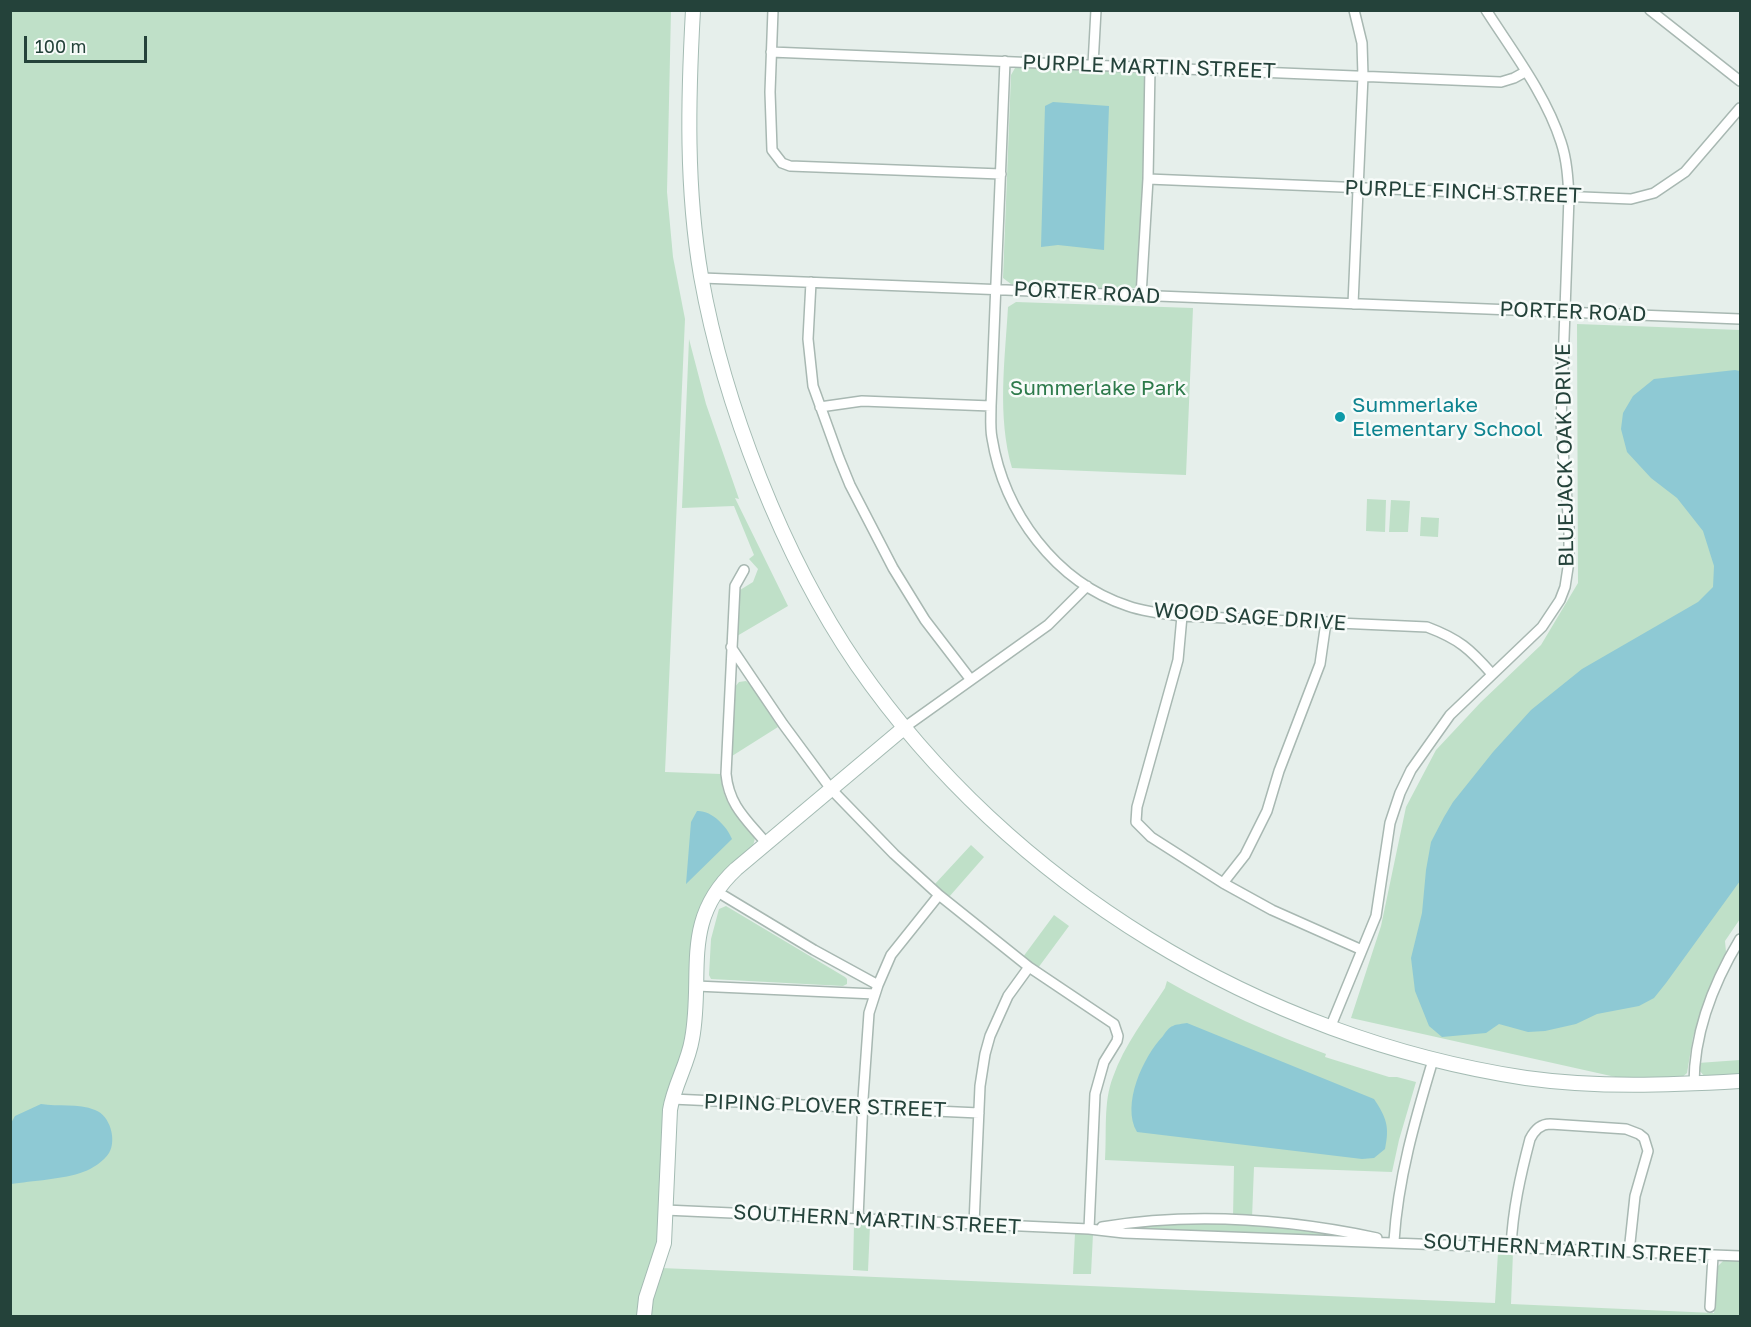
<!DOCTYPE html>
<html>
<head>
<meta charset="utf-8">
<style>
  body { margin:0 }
  #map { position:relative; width:1751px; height:1327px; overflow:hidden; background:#e6efeb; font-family:"Golos Text",sans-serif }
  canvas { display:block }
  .frame { position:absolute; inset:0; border:12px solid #24423a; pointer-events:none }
  .scale { position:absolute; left:24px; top:36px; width:123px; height:27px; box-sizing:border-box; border:3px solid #24423a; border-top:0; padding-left:8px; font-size:18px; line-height:21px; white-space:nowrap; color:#24423a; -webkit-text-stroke:4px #f7fbf9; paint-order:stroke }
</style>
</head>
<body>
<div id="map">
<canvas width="1751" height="1327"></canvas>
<div class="frame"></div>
<div class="scale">100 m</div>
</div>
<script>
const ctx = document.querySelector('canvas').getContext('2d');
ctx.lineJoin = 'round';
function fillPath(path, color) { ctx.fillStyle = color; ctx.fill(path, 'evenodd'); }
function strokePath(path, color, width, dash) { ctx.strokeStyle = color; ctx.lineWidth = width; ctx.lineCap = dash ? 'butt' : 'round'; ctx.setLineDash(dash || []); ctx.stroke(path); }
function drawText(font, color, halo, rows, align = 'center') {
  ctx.font = font + ' "Golos Text",sans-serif'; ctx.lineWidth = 5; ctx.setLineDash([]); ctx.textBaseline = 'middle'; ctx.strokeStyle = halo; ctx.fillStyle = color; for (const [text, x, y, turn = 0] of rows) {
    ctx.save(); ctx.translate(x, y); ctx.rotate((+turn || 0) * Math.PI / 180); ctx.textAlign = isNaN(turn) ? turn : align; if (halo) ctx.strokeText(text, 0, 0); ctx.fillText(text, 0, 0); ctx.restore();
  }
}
const green = new Path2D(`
  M11,10l660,1 -4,181 6,65 12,62 -20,453 56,2c1,35 19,38 34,64l-2,8 -28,24 -13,17 -23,141 -10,37 -18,203 834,35 3,-51h15l-2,52 203,9 4,-47 5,-5h17v55h-1729z
  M1024,67l112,5h5l5,4 -7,206 -4,6 -9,1 -115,-5 -8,-6 8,-203 4,-7z
  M1016,302l177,6 -7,167 -174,-7c-15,-52 -7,-108 -4,-161z
  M1577,324l163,6v589l-15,22 1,11 -23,53 -10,32 -6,36 -7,6 -51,1 -278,-62 30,-92 25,-119 30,-57 45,-48 60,-57 37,-62z
  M689,339l17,65 33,95 -4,-1 53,108 -51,30 3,-46 13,-8 5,-13 -9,-10 5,-4 -20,-49 -52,2z
  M1367,499l19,1 -1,32 -19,-1z
  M1391,500l19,1 -2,31h-19z
  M1421,517l18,1 -1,19 -18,-1z
  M746,681l5,4 27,42 -46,29 2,-68 5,-6z
  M971,845l13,12 -35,40 -15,-12z
  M726,906l119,71 2,2v5l-4,2 -132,-7 -2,-4 2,-36 8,-30z
  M1054,915l15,11 -31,42 -15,-11z
  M1167,981c51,29 104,53 159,73l-1,3 64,20h8l19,5 -17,58 -7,32 -138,-5 -2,51 -19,-1 1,-51 -129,-6c2,-26 -2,-58 8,-83 11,-32 34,-61 52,-89z
  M1740,1060v16l-35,1 -6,-7 -1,-7z
  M1213,1223l65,3 83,12 -238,-9 -1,-2z
  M854,1224l16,1 -2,46 -15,-1z
  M1075,1233l18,1 -2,40h-18z`);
const water = new Path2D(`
  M1053,102l56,4 -5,144 -46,-5 -17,2 4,-141z
  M1735,370l5,1v510l-74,102 -12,15 -15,8 -42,8 -21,10 -31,7 -17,1 -29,-8 -13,9 -44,4 -13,-11 -14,-35 -4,-33 11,-45 4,-43 5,-28 13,-25 9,-15 40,-50 38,-42 51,-41 116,-67 15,-15 1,-21 -11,-35 -26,-33 -26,-20 -24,-26 -6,-23 2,-16 10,-17 21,-17z
  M697,811c14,-1 30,15 35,28l-46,45 5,-62z
  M1187,1023l187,76c12,18 16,27 11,50l-11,9 -12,1 -225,-27c-16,-27 6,-75 26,-96 2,-3 6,-9 10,-10 3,-2 10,-2 14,-3z
  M41,1104c17,3 37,-1 54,6 15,5 22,30 14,43 -5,8 -17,16 -26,19 -18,7 -52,9 -72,12v-61l4,-7z`);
const street = new Path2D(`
  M773,10l-3,82 2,58 10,13 8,3 211,8
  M1650,10l90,71
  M771,52l730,30 13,-4 11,-6
  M1005,61l-14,345c0,11 -1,22 1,32 12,74 63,144 136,168 17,6 36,8 54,10l245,11c32,12 43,22 65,47
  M1093,65l3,-55
  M1148,179l483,20 23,-6 31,-21 55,-64
  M702,278l1038,41
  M811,282l-3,57 5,47 26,72 11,27 43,83 32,52 46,60
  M1141,296l7,-117 2,-112
  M1353,304l10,-228 -1,-33 -8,-33
  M820,407l42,-6 129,5
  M744,570l-9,16 -9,188c3,32 21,46 40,69
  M1182,616l-4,44 -41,147 -1,15 15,15 72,46 49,27 90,40
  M731,647l52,77 48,65 63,65 45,41 90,72 85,57 4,12 -1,5 -13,21 -9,32 -6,135
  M905,727l143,-102 39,-39
  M1223,883l22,-28 22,-44 12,-40 41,-107 6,-42
  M716,891l98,59 64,35
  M696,986l179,8
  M1330,1028l46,-112 14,-93 10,-30 11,-23 39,-55 92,-88 18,-27 5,-13 4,-26v-33l-8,-105 8,-226c-1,-18 -2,-37 -8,-55 -15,-47 -48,-90 -75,-132
  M1694,1084c0,-52 20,-102 46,-145
  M672,1099l307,14
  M665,1210l424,19 35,4 616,23
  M858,1219l5,-120 6,-86 9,-28 13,-30 48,-60
  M974,1224l6,-138 5,-32 5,-18 18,-40 21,-29
  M1102,1227c91,-15 185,-8 275,11
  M1394,1241c4,-63 21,-121 39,-181
  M1511,1247c2,-38 9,-70 19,-108 4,-8 10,-15 20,-15l76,5 13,5 5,4 4,13 -13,45 -6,56
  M1710,1307l3,-51`);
const secondary = new Path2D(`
  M693,10c-5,90 -7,178 8,266 23,129 82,281 156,389 153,221 404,373 669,413 71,10 144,7 214,3
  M644,1316l2,-18 18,-55 6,-133c4,-25 18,-46 22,-71 12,-65 -12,-118 44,-170l169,-142`);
const markers = [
  [1340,417,6,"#0f9aa8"]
];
const streetNames = [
  ["PURPLE MARTIN STREET",1149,67,2],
  ["PURPLE FINCH STREET",1463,192,2],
  ["PORTER ROAD",1087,293,3],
  ["PORTER ROAD",1573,312,2],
  ["BLUEJACK OAK DRIVE",1565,455,-91],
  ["WOOD SAGE DRIVE",1250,617,4],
  ["PIPING PLOVER STREET",825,1106,2],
  ["SOUTHERN MARTIN STREET",877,1220,3],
  ["SOUTHERN MARTIN STREET",1567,1249,3]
];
const parkNames = [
  ["Summerlake Park",1098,388]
];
const cultureNames = [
  ["Summerlake",1352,405],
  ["Elementary School",1352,429]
];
fillPath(green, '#bfe0c8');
fillPath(water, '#8ec9d4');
strokePath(street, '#a8b8b2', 12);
strokePath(secondary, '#a4bbb3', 16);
strokePath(street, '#fff', 9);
strokePath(secondary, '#fff', 14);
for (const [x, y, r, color] of markers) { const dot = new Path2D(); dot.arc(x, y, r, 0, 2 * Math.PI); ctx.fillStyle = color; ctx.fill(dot); strokePath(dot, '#f7fbf9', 2); }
drawText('21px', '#24423a', '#f7fbf9', streetNames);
drawText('21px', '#2d7a4b', '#f7fbf9', parkNames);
drawText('21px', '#0d838f', '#f7fbf9', cultureNames, 'left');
</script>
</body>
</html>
